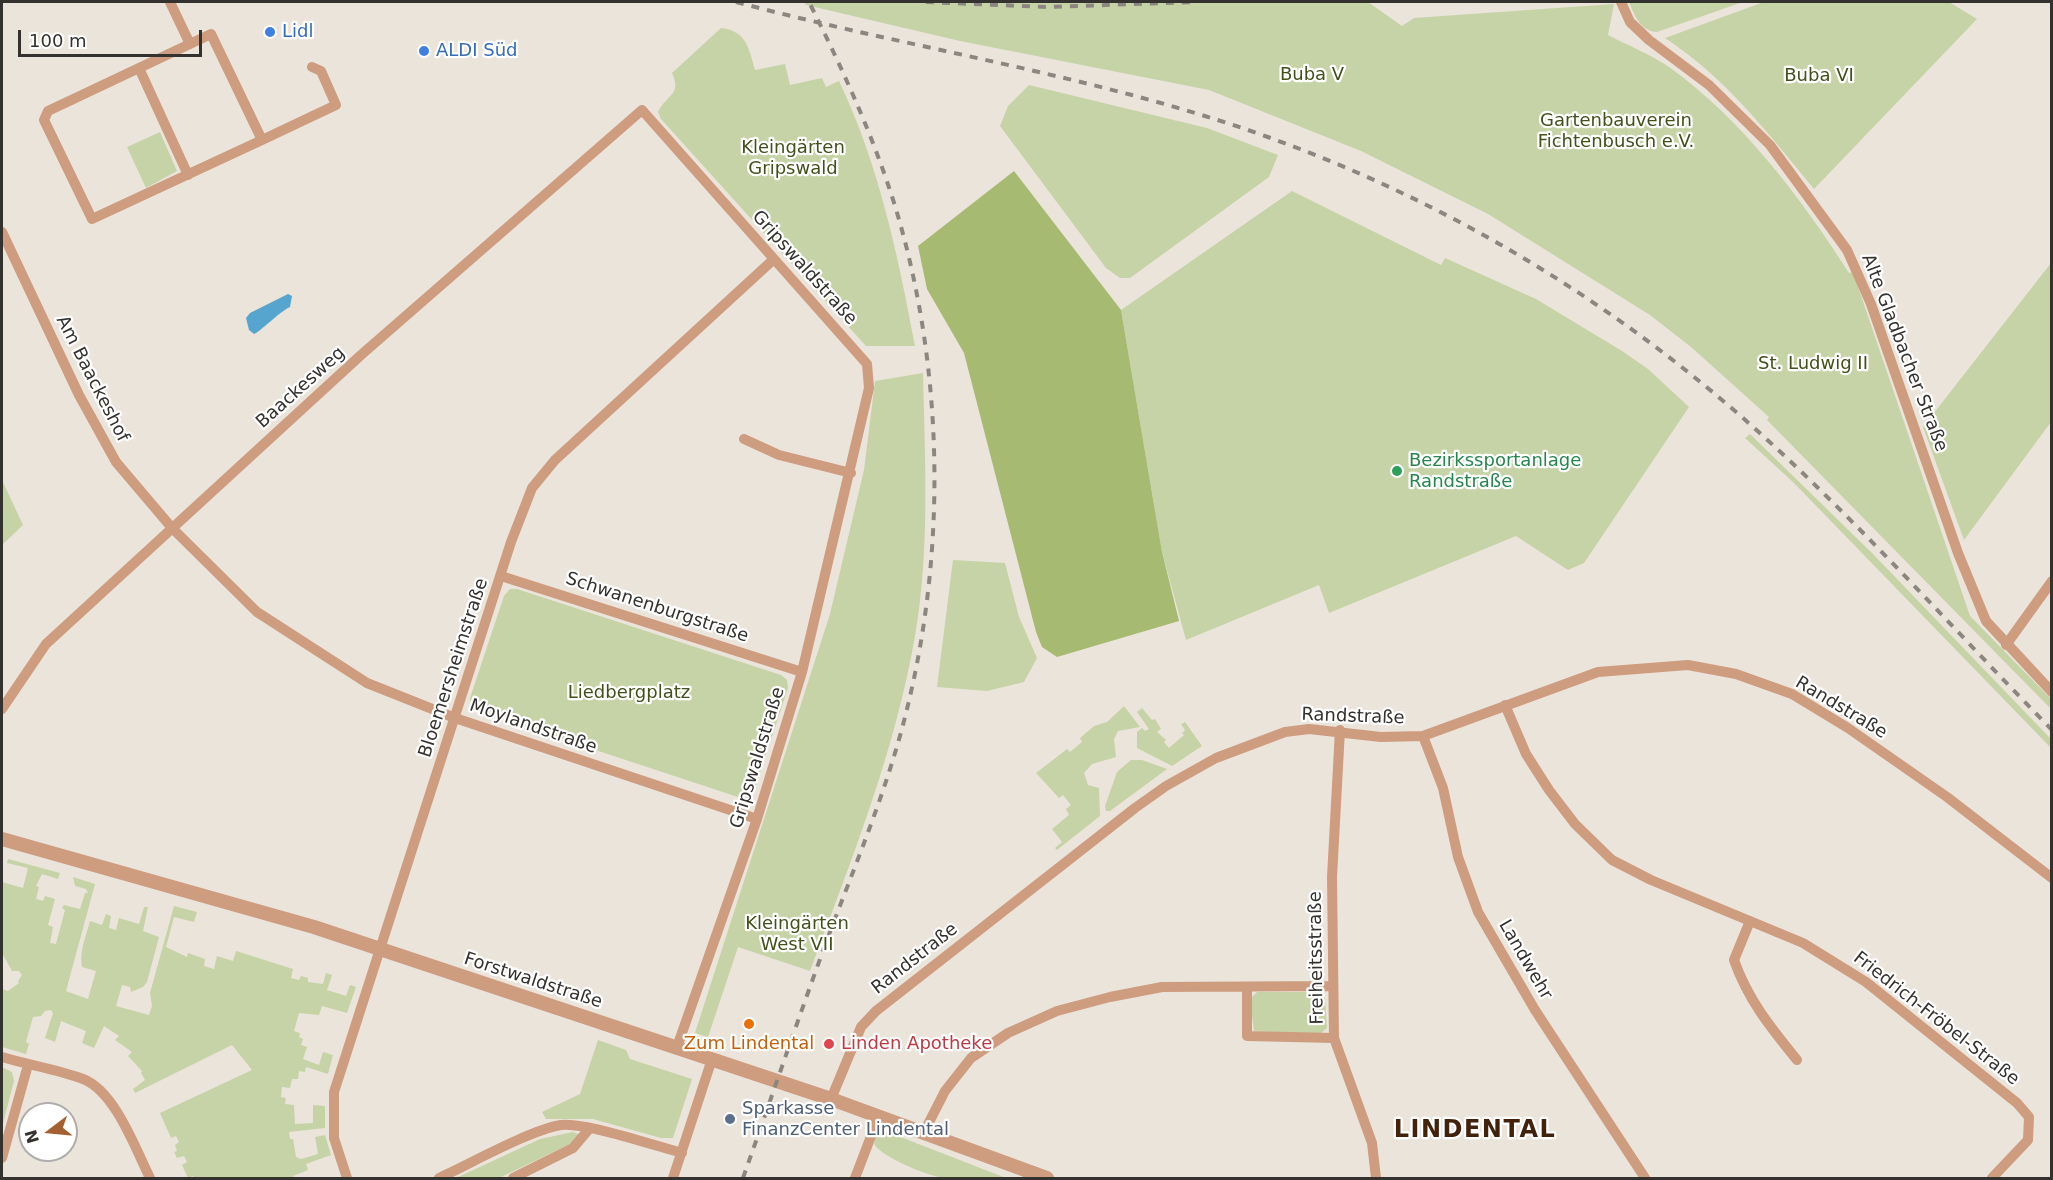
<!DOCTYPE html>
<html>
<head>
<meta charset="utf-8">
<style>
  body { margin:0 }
  #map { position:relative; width:2053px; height:1180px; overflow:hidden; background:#ebe4db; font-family:"DejaVu Sans",sans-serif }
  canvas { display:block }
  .frame { position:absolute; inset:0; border:3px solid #34322e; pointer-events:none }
  .north { position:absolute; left:18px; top:1102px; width:60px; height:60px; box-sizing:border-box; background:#fff; border:2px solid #aeadab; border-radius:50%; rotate:254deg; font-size:16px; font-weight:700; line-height:24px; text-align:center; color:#34322e }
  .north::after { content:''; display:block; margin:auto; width:21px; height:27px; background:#a56032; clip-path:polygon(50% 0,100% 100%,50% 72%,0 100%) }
  .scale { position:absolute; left:18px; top:30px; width:184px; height:27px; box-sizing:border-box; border:3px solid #34322e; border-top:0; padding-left:8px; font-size:18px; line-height:21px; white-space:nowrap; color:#34322e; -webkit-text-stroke:4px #fff; paint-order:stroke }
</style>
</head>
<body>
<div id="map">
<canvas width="2053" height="1180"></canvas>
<div class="frame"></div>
<div class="north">N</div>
<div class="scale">100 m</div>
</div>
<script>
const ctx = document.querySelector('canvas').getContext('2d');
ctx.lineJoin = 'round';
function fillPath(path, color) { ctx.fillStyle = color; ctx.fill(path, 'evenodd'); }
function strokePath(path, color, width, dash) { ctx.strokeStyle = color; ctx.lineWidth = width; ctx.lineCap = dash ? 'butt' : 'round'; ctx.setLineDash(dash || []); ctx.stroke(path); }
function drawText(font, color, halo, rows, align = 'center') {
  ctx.font = font + ' "DejaVu Sans",sans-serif'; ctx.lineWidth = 4.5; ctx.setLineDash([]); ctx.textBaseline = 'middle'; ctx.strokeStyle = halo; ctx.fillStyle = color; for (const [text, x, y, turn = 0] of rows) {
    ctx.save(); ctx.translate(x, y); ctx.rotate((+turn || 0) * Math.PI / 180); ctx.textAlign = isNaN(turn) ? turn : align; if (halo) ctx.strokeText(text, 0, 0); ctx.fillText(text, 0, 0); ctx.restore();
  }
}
const green = new Path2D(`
  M804,2h564l34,24 12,-8 200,-14 -6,31c19,10 42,19 61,32 73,52 132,131 180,206l4,-1 117,344 81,83v10l-284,-289 2,-3 -78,-70 -41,-32 -162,-101 -127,-63 -152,-61 -249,-49 -154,-36z
  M1629,2h114l-86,30c-17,-1 -22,-16 -28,-30z
  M1764,2h185l28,17 -163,170c-46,-56 -88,-111 -149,-151z
  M721,28c26,3 28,21 34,42l30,-6 5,21 32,-7 4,9 13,-6c40,84 59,174 76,265h-49l-205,-227 -3,-7c9,-18 24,-17 14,-39z
  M1029,85l178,43 71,27 -9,22 -139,101h-10l-14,-10 -106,-142 8,-20z
  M160,132l17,39 -31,17 -19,-41z
  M1292,191l149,74 4,-7 91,41 86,52 26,18 41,38 -105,156 -16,7 -52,-34 -187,77 -10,-28 -133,55 -24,-88 -41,-242z
  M2051,263v159l-87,118 -41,-113z
  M923,373c2,88 7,176 -8,263 -20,116 -64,225 -105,335l-72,-24 -30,90 -13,-4 135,-419 34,-144 11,-89z
  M1750,434l122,119 179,186v9l-257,-265 -49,-45z
  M2,480l21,45 -21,20z
  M953,560l52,3 14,54 18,41 -13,24 -37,9 -50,-4z
  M510,589h7l264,86 6,5 1,8 -34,103 -6,7h-7l-264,-87 -6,-5 -1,-8 34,-102z
  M1124,706l16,21 -22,4 -4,8 2,18 -24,7 -8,9 4,12 11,3 1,28 -43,34 -2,-2 7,-6 -10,-13 17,-14 -3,-6 5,-4 -8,-10 -4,3 -23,-25 31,-24 3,3 12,-10 -2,-4 14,-12 13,-4z
  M1142,708l10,12 3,-1 6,10 -4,3 9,8 -2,2 5,6 15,-13 -2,-2 3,-3 -4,-6 4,-2 17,24 -30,20 -35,-18v-16l5,-4 3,3 4,-2 -12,-17z
  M1131,760h11l25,9 -57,42h-4l-1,-5 12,-34z
  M8,859l52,14 -2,6 -16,-5 -6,12 3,1 -3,12 7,2 2,-5 10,3 -7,26 5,2 -3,16 6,1 9,-34 -3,-2 2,-3 16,4 5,-16h3l-2,-4 -11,-3 -2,-9 22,7 -29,107 22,8 8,-28 -14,-4c-3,-15 4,-31 8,-46l12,4 4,-11 5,2 -2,12 7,2 3,-12 20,6 5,-17h4l-5,24 16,6 -12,45 -4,5 -12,5 -1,-5 -8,-2 -6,21 33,9 3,-9 -2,-13 24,-87 23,6 -3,10 -20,-5 -8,30 21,10 1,-4 17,6 -1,7 10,3 3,-13 16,5 3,-10 57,18 -2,9 8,2 2,-4 7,2v4l15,2 3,-11 6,2 -5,15 19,6 4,-11 6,2 -9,26 -25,-7 -3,9 -20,-2 -5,18 6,2 -1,4 4,2 -2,6 6,2 -4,12 16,6 4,-13 10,3 -5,19 -22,-7 -1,5 -6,-1 -1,8h-6l-2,9 -8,-1 -1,10 5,1 -1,6 9,1 1,19 18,-1v-18l12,1v22l-36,4 1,7h3l3,18 5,2 17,-5 -3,-17 10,-2 6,20 -25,9 2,6 -15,6v2h-99l-1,-2 -5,2 -6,-13 5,-3 -3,-6 -7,2 -3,-6 3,-1 -2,-6 4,-3 -3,-6 -5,2 -11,-25 92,-43 -20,-25 -97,48 -2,-4 12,-9 -4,-7 1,-2 -14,-15 4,-4 -17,-12 4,-4 -15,-10 -10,22 -12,-5 4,-12 -25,-10 -6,21 -10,-4 8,-25 -2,-3 -6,1 -4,5 -8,1 -7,25 3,2 -3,10 -24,-7v-58l6,2 11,-8 -1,-2 4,-6 -3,-4h-7l-10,-18v-71l21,6 5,-20 -21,-5z
  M1257,992h62l6,6 2,30 -7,6 -66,-3 -4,-32z
  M598,1040l28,10 4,9 62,20 -19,59h-12l-68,-19h-47l-4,-7 38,-18z
  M2,1067l10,5 2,9 -12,46z
  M885,1131l121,47c-20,0 -41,2 -61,0 -16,-1 -63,-21 -71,-34l2,-8 6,2z
  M573,1132l5,2 -4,8 -75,36h-43l84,-39z`);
const forest = new Path2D(`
  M1014,171l107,139 41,242 17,69 -122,36 -15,-10 -6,-15 -72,-279 -37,-64 -9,-43z`);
const water = new Path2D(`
  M288,294l4,2 -2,11c-11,5 -30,25 -36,27l-5,-4 -3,-12 4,-5z`);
const minor = new Path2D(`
  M170,2l20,42
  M1621,2l9,20 19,18 60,45 61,60 77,105 24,54 87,249 28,68 66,71
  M139,68l49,107
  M262,140l-170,79 -48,-99 4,-9 163,-77 51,106 74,-35 -15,-34 -9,-4
  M2,232l77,163 37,67 56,66 85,84 110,71 88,35 302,101
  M744,439l35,16 72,18
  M501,576l301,96
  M2006,645l46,-64
  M1505,705l21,49 23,36 26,34 37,36 39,20 152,63 63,39 151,121 12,14 -1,23 -36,38
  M2,709l44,-65 315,-289 281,-245 225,254 2,24 -67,284 -45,147 -80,228
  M1340,730l-8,147 2,161 38,105 4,35
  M1423,736l20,52 15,69 20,55 57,98 110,168
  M1750,921l-16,39c14,40 37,68 63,100
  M1247,988v48l87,2
  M2,1057c26,8 55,12 81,22 32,12 53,71 67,99
  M831,1099l30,-72 15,-16 259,-203 31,-22 50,-28 69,-26 24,-3 72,8 42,-1 175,-64 90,-7 48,9 56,20 56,34 99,69 105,81
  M923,1134l22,-43 26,-33 37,-25 49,-22 53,-14 52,-10 171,-1
  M2,1158l26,-93
  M347,1178l-13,-40v-46l177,-550 21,-54 23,-28 219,-201
  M439,1178c31,-14 91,-48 122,-53 24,-3 95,21 121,28
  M513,1178l60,-30 16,-19
  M673,1178l39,-119
  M855,1178l23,-60`);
const tertiary = new Path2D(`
  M2,839l312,88 517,172 216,79`);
const rail = new Path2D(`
  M736,2c169,45 345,71 512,128 186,64 357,165 504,296 106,95 201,203 300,304
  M926,2l121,5 147,-5
  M743,1178c28,-79 55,-159 84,-238 28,-75 60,-150 79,-227 41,-163 38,-346 -11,-507 -22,-71 -53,-138 -86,-204`);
const markers = [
  [270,32,6,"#3f7fe0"],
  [424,51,6,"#3f7fe0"],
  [1397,471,6,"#2e9e5b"],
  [749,1024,6,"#e8710a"],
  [829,1044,6,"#e0444e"],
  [730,1119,6,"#5c6f8a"]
];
const shopNames = [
  ["Lidl",282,32],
  ["ALDI Süd",436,51]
];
const parkNames = [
  ["Buba V",1312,75],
  ["Buba VI",1819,76],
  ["Gartenbauverein",1616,121],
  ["Fichtenbusch e.V.",1616,142],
  ["Kleingärten",793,148],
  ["Gripswald",793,169],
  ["St. Ludwig II",1813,364],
  ["Liedbergplatz",629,693],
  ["Kleingärten",797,924],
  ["West VII",797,945]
];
const streetNames = [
  ["Gripswaldstraße",804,268,48],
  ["Alte Gladbacher Straße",1904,353,69],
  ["Am Baackeshof",92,379,63],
  ["Baackesweg",301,388,-42],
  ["Schwanenburgstraße",657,608,18],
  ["Bloemersheimstraße",454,668,-72],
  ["Randstraße",1841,708,31],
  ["Randstraße",1353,717,2],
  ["Moylandstraße",533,727,19],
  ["Gripswaldstraße",758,758,-73],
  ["Freiheitsstraße",1317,958,-91],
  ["Randstraße",915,959,-38],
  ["Landwehr",1525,960,60],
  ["Forstwaldstraße",533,981,18],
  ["Friedrich-Fröbel-Straße",1936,1019,38]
];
const leisureNames = [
  ["Bezirkssportanlage",1409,461],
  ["Randstraße",1409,482]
];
const foodNames = [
  ["Zum Lindental",749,1044]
];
const healthNames = [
  ["Linden Apotheke",841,1044]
];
const serviceNames = [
  ["Sparkasse",742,1109],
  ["FinanzCenter Lindental",742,1130]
];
const districtNames = [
  ["LINDENTAL",1475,1131]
];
fillPath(green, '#c6d3a6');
fillPath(forest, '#a6ba71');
fillPath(water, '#56a5cf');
strokePath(minor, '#ce9c7f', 10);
strokePath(tertiary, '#ce9c7f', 14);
strokePath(rail, '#8b8780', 4, [8, 8]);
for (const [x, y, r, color] of markers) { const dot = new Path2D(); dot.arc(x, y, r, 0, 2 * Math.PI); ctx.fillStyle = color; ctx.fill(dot); strokePath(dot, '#fff', 2); }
drawText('18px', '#366cbe', '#fff', shopNames, 'left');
drawText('18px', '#43501b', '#fff', parkNames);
drawText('18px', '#34322e', '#fff', streetNames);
drawText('18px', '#27864d', '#fff', leisureNames, 'left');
drawText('18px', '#c56008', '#fff', foodNames);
drawText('18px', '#be3a42', '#fff', healthNames, 'left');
drawText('18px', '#4e5e75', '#fff', serviceNames, 'left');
ctx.letterSpacing = '1.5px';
drawText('bold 24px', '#42220b', '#fff', districtNames);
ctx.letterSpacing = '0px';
</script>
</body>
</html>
